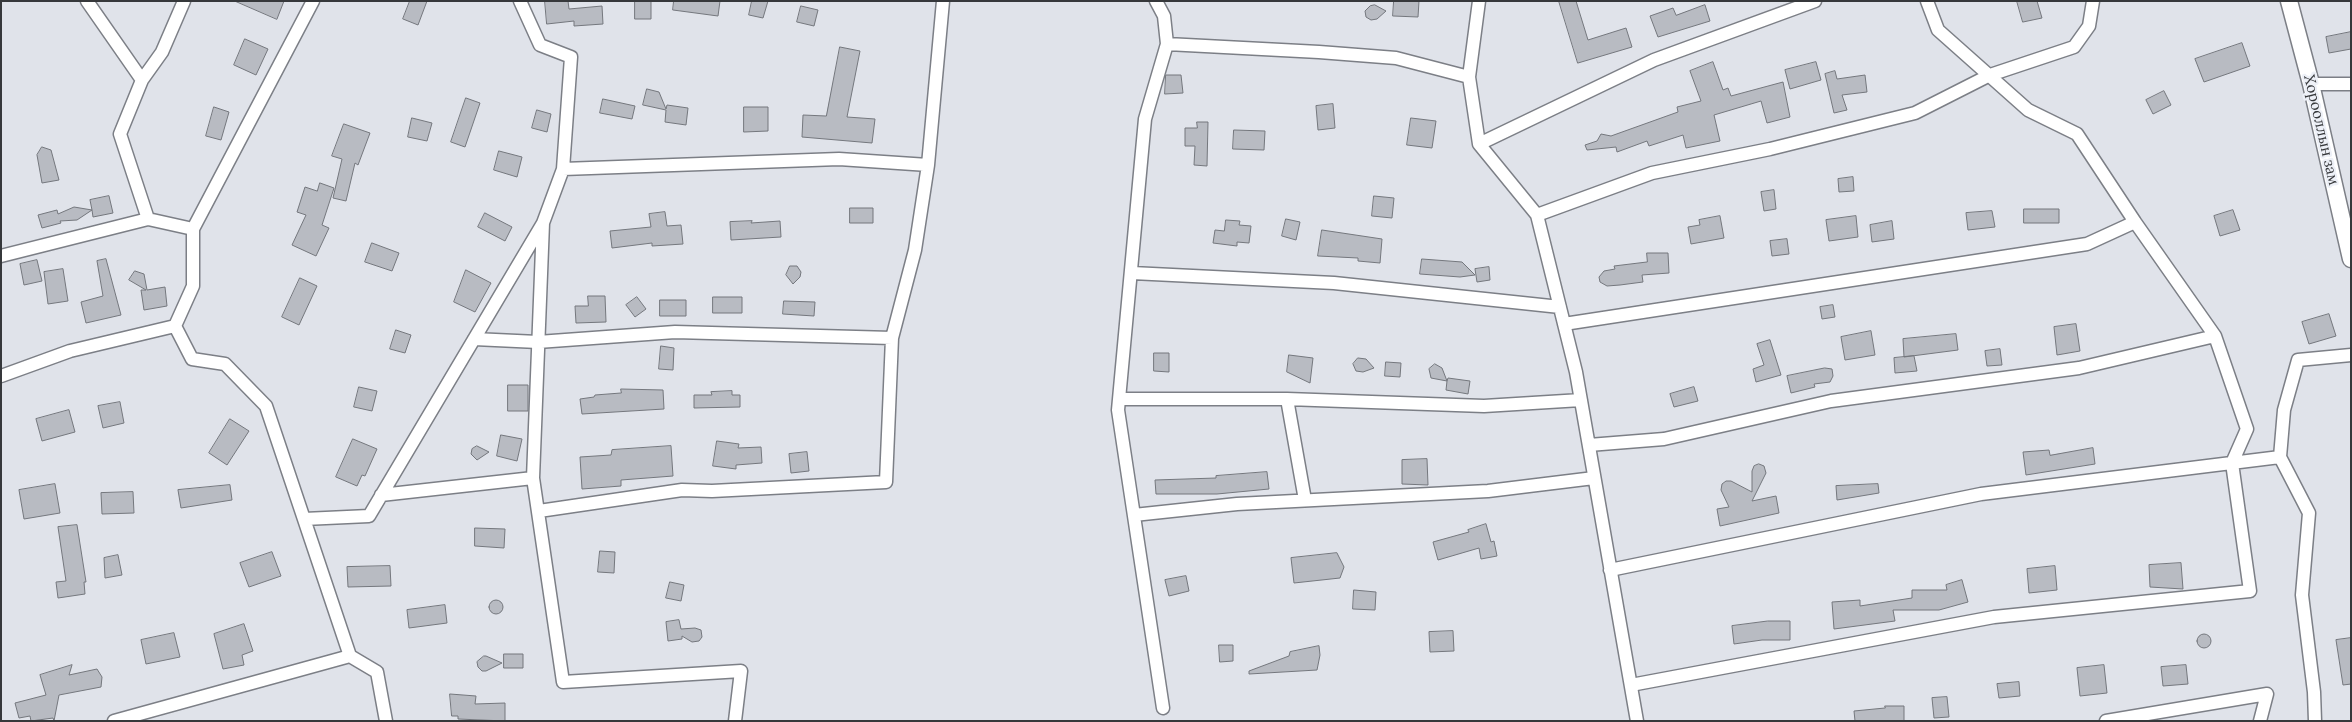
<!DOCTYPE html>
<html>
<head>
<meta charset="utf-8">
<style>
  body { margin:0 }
  #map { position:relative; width:2352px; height:722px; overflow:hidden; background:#e0e3ea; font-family:Lora,serif }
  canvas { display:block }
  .frame { position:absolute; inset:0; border:2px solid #36383b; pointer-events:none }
</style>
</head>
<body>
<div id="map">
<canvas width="2352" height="722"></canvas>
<div class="frame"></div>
</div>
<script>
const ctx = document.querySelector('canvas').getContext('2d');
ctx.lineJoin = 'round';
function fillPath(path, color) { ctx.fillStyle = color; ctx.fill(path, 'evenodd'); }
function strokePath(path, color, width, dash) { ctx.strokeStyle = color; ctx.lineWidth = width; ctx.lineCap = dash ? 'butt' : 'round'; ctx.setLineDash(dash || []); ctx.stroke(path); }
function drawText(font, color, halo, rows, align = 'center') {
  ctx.font = font + ' Lora,serif'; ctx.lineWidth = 4.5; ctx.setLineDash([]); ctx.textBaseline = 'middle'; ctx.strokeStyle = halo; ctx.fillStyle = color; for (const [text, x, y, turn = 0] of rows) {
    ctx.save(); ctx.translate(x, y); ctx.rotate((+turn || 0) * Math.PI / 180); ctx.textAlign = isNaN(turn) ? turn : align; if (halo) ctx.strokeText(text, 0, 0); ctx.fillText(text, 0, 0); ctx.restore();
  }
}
const building = new Path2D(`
  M235,1h49l-7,18z
  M410,1h17l-9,24 -15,-6z
  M545,1h23l1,8 33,-3 1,18 -29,2v-5l-27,3z
  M635,1h16v18h-16z
  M674,1h46l-2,15 -45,-6z
  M752,1h16l-5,17 -14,-3z
  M1394,1h25l-1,16 -25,-1z
  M1559,1h17l12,39 38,-12 6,19 -54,16z
  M2017,1h20l5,17 -19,4z
  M1375,5l11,6 -9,8 -6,1 -5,-3 -1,-6 5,-5z
  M1705,5l5,16 -52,16 -8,-21 23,-8 3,7z
  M801,6l17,4 -4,16 -17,-4z
  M2351,32v17l-22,4 -3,-16z
  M245,39l23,10 -12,26 -22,-10z
  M2242,43l8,23 -46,16 -9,-23z
  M840,47l20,4 -13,66 28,2 -3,24 -70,-6 1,-22 23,1z
  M1713,62l10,28 5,-2 3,8 52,-14 7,35 -23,6 -6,-22 -47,14 6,26 -34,7 -3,-13 -34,11 -2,-5 -30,11 -1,-5 -29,3 -2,-5 12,-4 4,-7 10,2 67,-24 -1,-5 24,-6 -11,-30z
  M1816,62l5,18 -31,9 -5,-19z
  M1835,71l2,8 28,-4 2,17 -25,3 5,15 -13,3 -9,-39z
  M1166,75h15l2,18 -18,1z
  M647,89l12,3 7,17 1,-4 21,3 -2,17 -21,-3 1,-12 -23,-5z
  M2164,91l7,14 -18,9 -7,-14z
  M466,98l14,5 -15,44 -14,-5z
  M603,99l32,7 -3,13 -32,-6z
  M1333,104l2,24 -17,2 -2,-24z
  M214,107l15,5 -8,28 -15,-4z
  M744,107h24v24l-24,1z
  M537,110l14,4 -4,18 -15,-4z
  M412,118l20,5 -5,18 -19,-4z
  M1411,118l25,3 -4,27 -25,-3z
  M1197,122h11l-1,44 -13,-1 1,-19h-10v-18h12z
  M344,124l26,9 -12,32 -3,-2 -9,38 -13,-3 9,-39 -10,-3z
  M1234,130l31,1 -1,19 -31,-1z
  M42,147l9,3 8,30 -17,3 -5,-28z
  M499,151l23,6 -5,20 -23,-7z
  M1853,177l1,14 -15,1 -1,-13z
  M320,183l14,5 -12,37 7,3 -13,28 -24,-11 14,-30 -9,-3 8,-25 12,4z
  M1774,190l2,19 -12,2 -3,-19z
  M109,196l4,17 -20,4 -1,-7 -15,10 -17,1 1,2 -19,5 -4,-13 19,-5 1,4 16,-7 18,3 -2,-10z
  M1374,196l20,2 -2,20 -20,-2z
  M850,208h23v15h-23z
  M2024,209h35v14h-35z
  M2233,210l7,20 -20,6 -6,-20z
  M1992,211l3,16 -27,3 -2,-17z
  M665,212l2,14 14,-1 2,19 -31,2v-3l-40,5 -2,-17 41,-4 -2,-13z
  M485,213l27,14 -7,14 -27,-14z
  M1720,216l4,22 -33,6 -3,-17 12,-2 -1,-5z
  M1856,216l2,21 -29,4 -3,-21z
  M1286,219l14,3 -4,18 -14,-4z
  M1226,220l14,1 -1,4 12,1 -2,17 -12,-1v4l-24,-3 2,-13 9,1z
  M752,221l-1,2 29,-2 1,16 -50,3 -1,-18z
  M1892,221l2,18 -22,3 -2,-17z
  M1322,230l60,9 -2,24 -22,-2v-3l-40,-2z
  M1787,239l2,15 -17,2 -2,-15z
  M372,243l27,10 -7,18 -27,-9z
  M1647,253h21l1,20 -27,2 1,7 -23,3 -13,1 -7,-4 -1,-5 5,-6 11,-2 -1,-3 33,-4z
  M106,259l15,56 -35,8 -5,-21 22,-6 -6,-35z
  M1422,259l40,3 13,13 -15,2 -40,-3z
  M37,260l5,21 -18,4 -4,-21z
  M790,266h7l4,6 -1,5 -7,7 -7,-9z
  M1489,267l1,13 -13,2 -2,-13z
  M63,269l5,32 -20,3 -4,-32z
  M466,270l25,13 -16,29 -21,-10z
  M135,271l9,3 3,16 18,-3 2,19 -23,4 -3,-20h5l-17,-10z
  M300,278l17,8 -18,39 -17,-8z
  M588,296h17l1,26 -30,1 -1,-17h13z
  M637,297l9,12 -11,8 -9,-12z
  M713,297h29v16h-29z
  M660,300h26v16h-26z
  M784,301l31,1 -1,14 -31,-2z
  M1833,305l2,12 -13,2 -2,-12z
  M2329,314l7,22 -27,8 -7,-22z
  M2076,324l4,27 -23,4 -3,-28z
  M396,330l15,5 -6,18 -15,-4z
  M1871,331l4,24 -30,5 -4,-23z
  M1956,334l2,16 -54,7 -1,-18z
  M1770,340l11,35 -25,7 -3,-13 11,-4 -7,-21z
  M661,346l13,2 -1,22 -14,-1z
  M2000,349l2,16 -15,1 -2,-15z
  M1154,353h15v19l-15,-1z
  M1289,355l24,3 -3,25 -23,-11z
  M1914,356l3,15 -22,2 -1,-15z
  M1358,358l8,1 8,9 -11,4 -7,-1 -3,-7z
  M1386,362l15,1 -1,14 -15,-1z
  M1435,364l7,4 5,13 1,-3 22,3 -2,13 -22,-4 1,-9 -16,-3 -2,-9z
  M1825,368l7,1 1,7 -3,6 -16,2 1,3 -24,6 -4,-17z
  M508,385h20v26h-20z
  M359,387l18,4 -5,20 -18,-4z
  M1694,387l4,14 -24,6 -4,-13z
  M621,389l42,1 1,19 -82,5 -2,-15 14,-2 1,-2 26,-2z
  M732,391v4h8v12l-46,1v-13h18l-1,-3z
  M120,402l4,21 -21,5 -5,-22z
  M69,410l6,22 -33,9 -6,-22z
  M230,419l19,12 -22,34 -18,-12z
  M501,435l21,4 -5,22 -20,-5z
  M353,439l24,10 -12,27 -3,-1 -5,11 -21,-9z
  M717,441l22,3 -1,4 23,-1 1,16 -26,2v4l-23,-3z
  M477,446l12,6 -12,8 -6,-6 1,-5z
  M671,446l2,30 -52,4v6l-39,3 -2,-32 31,-2 1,-5z
  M2093,448l2,16 -69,11 -3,-23 26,-2 1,5z
  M807,452l2,19 -18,2 -2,-19z
  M1427,459l1,26 -26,-1v-24z
  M1759,464l5,2 2,7 -14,28 24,-5 3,17 -59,13 -3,-17 12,-2 -8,-17 1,-6 4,-3h5l21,11v-21l2,-5z
  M1267,472l2,17 -52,5h-61l-1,-14 61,-2v-2z
  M55,484l5,29 -36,6 -5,-29z
  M1878,484l1,9 -42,7 -1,-14z
  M230,485l2,15 -51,8 -3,-18z
  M133,492l1,21 -32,1 -1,-21z
  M1486,524l5,18 3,-1 3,15 -16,3 -2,-11 -41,12 -5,-18 36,-10 -1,-2z
  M77,525l9,57h-2l1,12 -27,4 -2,-16 10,-1 -8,-54z
  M475,528l30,1 -1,19 -29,-2z
  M600,551l15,1 -1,21 -16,-1z
  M272,552l9,24 -32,11 -9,-24z
  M1337,553l7,14 -4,11 -46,5 -3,-25z
  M118,555l4,20 -17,3 -1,-20z
  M2181,563l2,26 -33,-2 -1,-22z
  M390,566l1,20 -43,1 -1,-20z
  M2055,566l2,24 -28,3 -2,-24z
  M1186,576l3,15 -20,5 -4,-16z
  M1962,580l6,22 -29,8h-46l2,11 -61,8 -2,-27 28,-2v6l52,-8v-8h35l-1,-5z
  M670,582l14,3 -3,16 -15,-3z
  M1354,590l22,2 -1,18 -22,-1z
  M489 607a7 7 0 1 1 14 0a7 7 0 1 1-14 0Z
  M445,605l2,18 -38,5 -2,-18z
  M679,620l2,9 14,-1 6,2 1,7 -3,4 -7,1 -10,-6v3l-14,2 -2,-19z
  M1768,621h22v19h-28l-28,4 -2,-18z
  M244,624l9,27 -11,4 2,10 -21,4 -9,-35z
  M1453,631l1,20 -24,1 -1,-20z
  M174,633l6,24 -34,7 -5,-24z
  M2197 641a7 7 0 1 1 14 0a7 7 0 1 1-14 0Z
  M2351,638v46l-8,1 -7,-45z
  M1219,645h14v16l-13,1z
  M1319,646l1,9 -3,15 -68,4v-3l40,-15 1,-4z
  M504,654h19v14h-19z
  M484,656h2l16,7 -16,8h-4l-4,-4 -1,-5z
  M72,665l-3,10 28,-6 5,8 -1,10 -42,8 -5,26 -1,-3 -22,3 -1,-5 -11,2 -4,-15 31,-8 -6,-20z
  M2104,665l3,28 -27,3 -3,-28z
  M2186,665l2,19 -25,2 -2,-19z
  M2019,682l1,14 -21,2 -2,-14z
  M450,694l26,2 -1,8 30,-1v18l-47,-2v-3h-6z
  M1947,697l2,20 -15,1 -2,-20z
  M1885,706h19v15h-49l-1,-10 31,-3z`);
const minor = new Path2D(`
  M87,1l55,79 -22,54 28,85
  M313,1l-120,228v57l-18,40 17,33 33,5 41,42 84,250 27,16 9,49
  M1156,1l8,15 3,28 -22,75 -27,291 45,298
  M1479,1l-10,76 10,67 58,71 39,157 61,349
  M1167,44l152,8 77,6 73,19
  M142,80l20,-28 22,-51
  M2311,84h40
  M1479,144l175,-84 161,-59
  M563,169l276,-10 89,6
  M1537,215l115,-42 118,-24 145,-36 75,-38 84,-28 15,-21 4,-25
  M543,223l-10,255 30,204 178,-11 -6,50
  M1,256l147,-37 45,10
  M1132,273l202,10 226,24
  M1564,324l523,-80 48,-22
  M474,339l64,3 137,-10 217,6
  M1,376l69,-25 105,-25
  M1120,399h167l197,7 97,-6
  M1287,399l18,101
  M1589,445l75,-6 167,-38 248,-33 136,-32
  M381,495l152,-17
  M539,511l143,-21 30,1 174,-9 6,-144 23,-88 13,-85 15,-164
  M1134,515l103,-11 251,-13 106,-13
  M304,519l65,-3 174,-293 20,-54 8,-112 -31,-12 -20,-44
  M1610,570l371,-76 299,-37
  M1631,685l363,-68 256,-26 -18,-128 15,-34 -32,-93 -80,-114 -58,-88 -49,-24 -90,-80 -11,-29
  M114,721l236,-65
  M2106,721l161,-27 -7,27
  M2315,721l-1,-29 -12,-97 7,-82 -29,-56 4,-47 14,-50 53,-5`);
const tertiary = new Path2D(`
  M2289,1l22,83 40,175`);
const streetNames = [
  ["Хорооллын зам",2321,130,77]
];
fillPath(building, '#b8bbc2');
strokePath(building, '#74777d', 1);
strokePath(minor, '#7c7f86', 15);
strokePath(tertiary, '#7c7f86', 19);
strokePath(minor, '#fff', 12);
strokePath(tertiary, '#fff', 16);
drawText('15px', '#36383b', '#edf0f7', streetNames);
</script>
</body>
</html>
